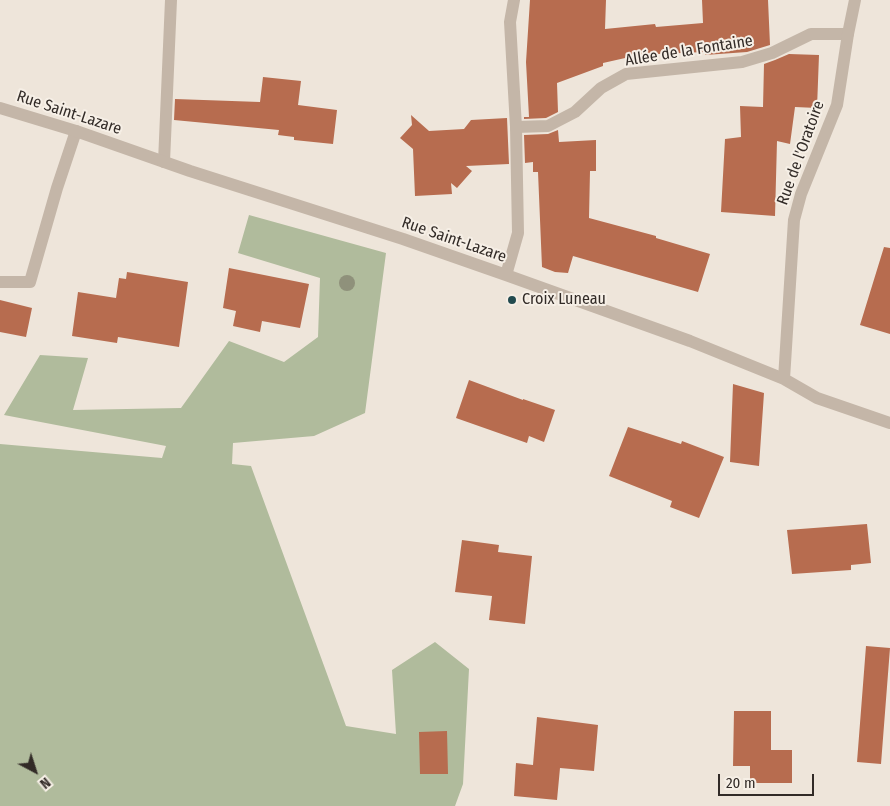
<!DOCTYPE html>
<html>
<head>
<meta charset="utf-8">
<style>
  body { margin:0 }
  #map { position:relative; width:890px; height:806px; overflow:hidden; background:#eee5da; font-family:"Fira Sans Condensed",sans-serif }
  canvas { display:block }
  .north { position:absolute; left:10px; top:746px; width:50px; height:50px; -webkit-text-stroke:4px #f6efe6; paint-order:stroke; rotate:140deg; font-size:14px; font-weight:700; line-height:20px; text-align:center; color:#322b27 }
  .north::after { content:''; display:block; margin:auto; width:18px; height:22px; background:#322b27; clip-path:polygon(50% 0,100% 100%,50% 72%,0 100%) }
  .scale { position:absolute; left:718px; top:774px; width:96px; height:22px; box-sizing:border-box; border:2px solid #322b27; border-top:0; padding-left:6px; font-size:15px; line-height:18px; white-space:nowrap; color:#322b27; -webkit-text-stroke:4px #f6efe6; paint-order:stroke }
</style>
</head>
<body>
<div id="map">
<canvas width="890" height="806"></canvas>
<div class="north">N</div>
<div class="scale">20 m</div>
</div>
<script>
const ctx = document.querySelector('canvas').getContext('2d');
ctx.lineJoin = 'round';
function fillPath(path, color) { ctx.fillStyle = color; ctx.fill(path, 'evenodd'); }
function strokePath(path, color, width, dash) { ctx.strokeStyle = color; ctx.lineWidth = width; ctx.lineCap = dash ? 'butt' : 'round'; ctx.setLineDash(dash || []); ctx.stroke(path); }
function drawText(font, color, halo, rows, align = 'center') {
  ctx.font = font + ' "Fira Sans Condensed",sans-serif'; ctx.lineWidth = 4; ctx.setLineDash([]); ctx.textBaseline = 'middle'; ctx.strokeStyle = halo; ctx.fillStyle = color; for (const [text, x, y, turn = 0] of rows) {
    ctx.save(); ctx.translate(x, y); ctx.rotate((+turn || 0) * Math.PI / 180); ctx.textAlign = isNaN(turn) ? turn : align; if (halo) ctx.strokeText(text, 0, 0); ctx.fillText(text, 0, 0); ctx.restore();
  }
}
const green = new Path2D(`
  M249,215l137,38 -21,160 -51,23 -81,7 -1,21 19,2 95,260 50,8 -4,-64 43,-28 34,27 -6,115 -8,22h-455v-362l162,14 4,-12 -162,-31 36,-60 48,3 -15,52 108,-2 48,-67 55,21 34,-25 2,-59 -82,-25z`);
const building = new Path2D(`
  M530,0h76l-1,29 50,-5 1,3 47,-4 -1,-23h66l2,45 -23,7 -42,3v-3l-47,2 -24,2 -31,7v3l-46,17 1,29 -12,6 -22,1v-2h5l-3,-55z
  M789,54l30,1 -2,53 -22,-1 -5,37 -13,-3 -2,75 -54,-4 4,-73 16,-2 -1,-31 23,1 1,-43 11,-4z
  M263,77l38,4 -3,24 39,5 -4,34 -39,-4v-3l-16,-2 1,-5 -105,-10 1,-21 85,3z
  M411,115l18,16 35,-2 7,-9 36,-2 2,46 -43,2 6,5 -15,17 -6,-5 1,11 -37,2 -2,-47 -13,-11 12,-13z
  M558,130l1,12 37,-2v31h-6l-1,47 67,18v2l54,16 -12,38 -125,-36 -5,17 -13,-1 -13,-5 -4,-95h-5v-10l-8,1 -1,-28 24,-1z
  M884,247l6,1v86l-30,-9z
  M229,268l80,16 -9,44 -38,-7 -2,11 -27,-6 3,-15 -13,-3z
  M127,272l61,10 -9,65 -61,-10 -1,6 -45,-7 6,-44 38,6 3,-20 7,1z
  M0,300l32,8 -6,29 -26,-5z
  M469,380l54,20v-1l32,11 -11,32 -15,-6 -2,7 -71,-25z
  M733,384l31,9 -5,73 -29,-4z
  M628,427l53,17 1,-3 42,16 -25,61 -29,-11 2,-6 -63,-25z
  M867,524l4,39 -20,2v5l-59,4 -5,-44z
  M462,540l37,5 -1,7 34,4 -7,68 -36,-4 3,-24 -37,-4z
  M866,646l24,2 -9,116 -24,-2z
  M734,711h37v39h21v33h-42v-17h-17z
  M537,717l61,8 -4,46 -34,-3 -3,32 -43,-4 2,-33 17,2z
  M447,731l1,43h-28l-1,-42z`);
const service = new Path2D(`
  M516,127l32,-1 27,-14 26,-24 25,-14 116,-12 30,-9 39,-19h37
  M164,162l7,-162
  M0,282h30l27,-94 19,-57`);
const minor = new Path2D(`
  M0,108l76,23 114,40 213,68 103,36 184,66 94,38 33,19 73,25
  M506,275l12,-42 -2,-106 -6,-105 4,-22
  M784,379l10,-159 7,-26 36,-89 11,-71 7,-34`);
const trees = [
  [347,283]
];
const markers = [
  [512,300,5,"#224a4e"]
];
const streetNames = [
  ["Allée de la Fontaine",689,51,-9],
  ["Rue Saint-Lazare",69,113,18],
  ["Rue de l'Oratoire",801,153,-70],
  ["Rue Saint-Lazare",454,240,19]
];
const poiNames = [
  ["Croix Luneau",522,300]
];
fillPath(green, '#b0bb9c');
fillPath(building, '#b76c4f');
strokePath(service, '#c4b6a8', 12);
strokePath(minor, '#c4b6a8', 12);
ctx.fillStyle = '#8f917b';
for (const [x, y] of trees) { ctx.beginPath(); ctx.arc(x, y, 8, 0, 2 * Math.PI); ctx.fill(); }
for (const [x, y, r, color] of markers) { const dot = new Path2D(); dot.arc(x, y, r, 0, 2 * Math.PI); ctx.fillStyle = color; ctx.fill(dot); strokePath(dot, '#f6efe6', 2); }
drawText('16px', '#322b27', '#f6efe6', streetNames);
drawText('16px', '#322b27', '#f6efe6', poiNames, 'left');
</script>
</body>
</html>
